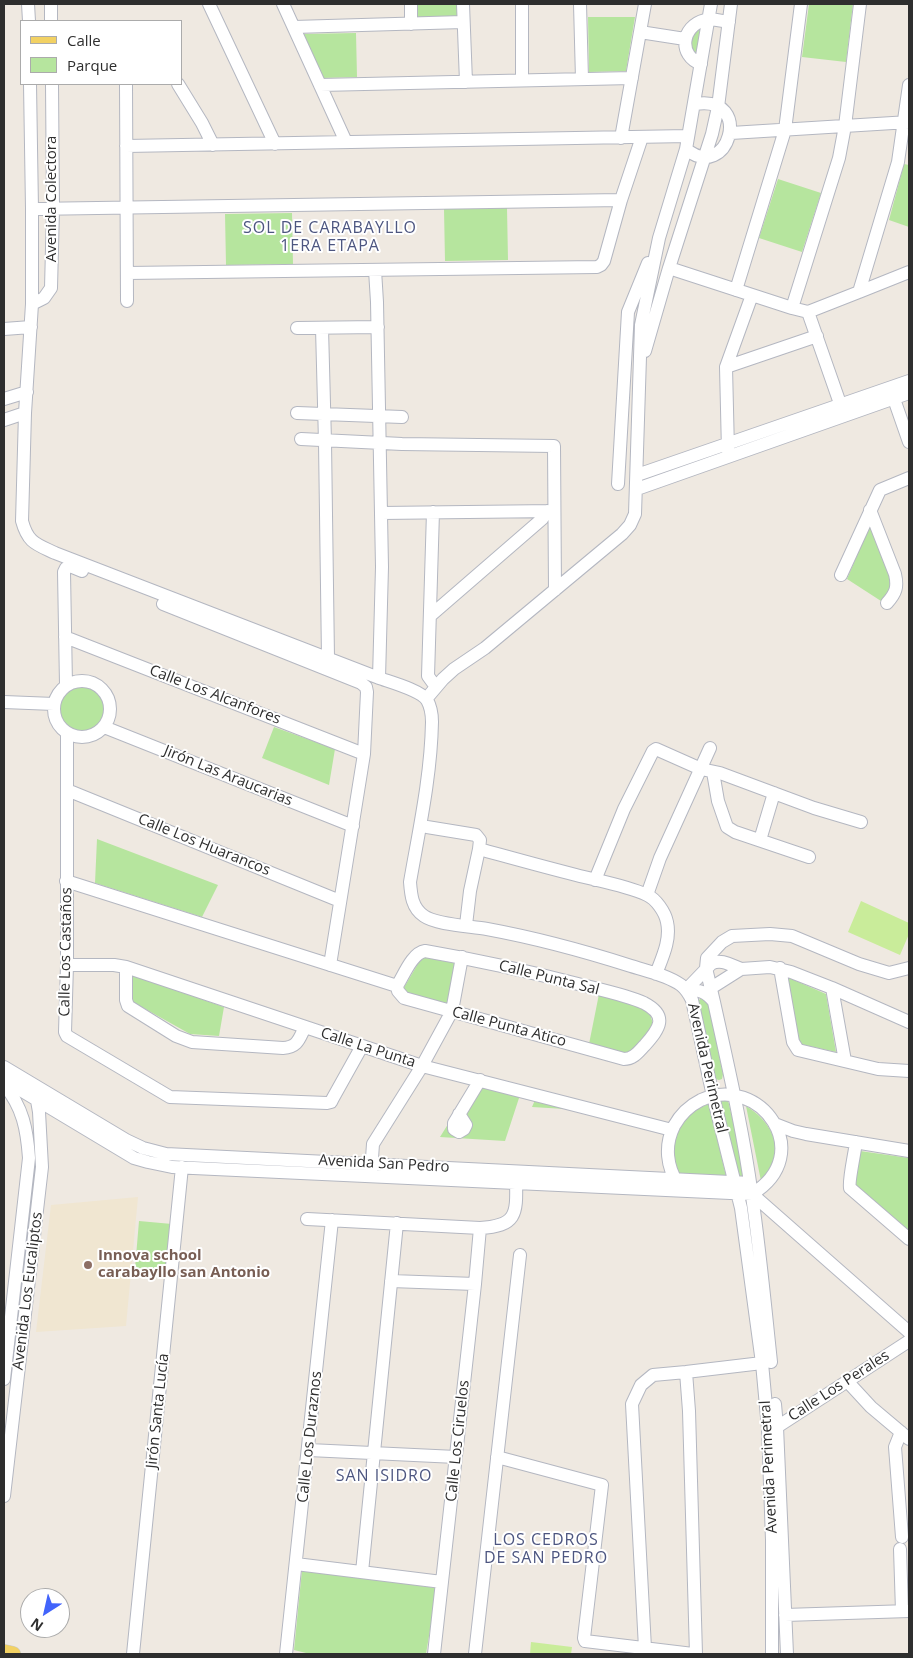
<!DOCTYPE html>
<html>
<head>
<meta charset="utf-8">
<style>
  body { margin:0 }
  #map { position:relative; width:913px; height:1658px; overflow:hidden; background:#efe9e1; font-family:"Open Sans",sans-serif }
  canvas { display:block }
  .frame { position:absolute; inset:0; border:5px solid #2e2e2e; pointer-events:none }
  .legend { position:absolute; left:20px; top:20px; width:162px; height:65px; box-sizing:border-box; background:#fff; border:1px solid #ababab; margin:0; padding:6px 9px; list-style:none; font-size:15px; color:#2e2e2e }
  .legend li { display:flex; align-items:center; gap:10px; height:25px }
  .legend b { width:25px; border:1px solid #ababab }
  .north { position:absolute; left:20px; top:1588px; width:50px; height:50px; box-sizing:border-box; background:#fff; border:1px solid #ababab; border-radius:50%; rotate:215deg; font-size:14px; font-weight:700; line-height:20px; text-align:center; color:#2e2e2e }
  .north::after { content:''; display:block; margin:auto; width:18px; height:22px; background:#4264fb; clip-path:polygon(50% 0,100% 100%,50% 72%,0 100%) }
</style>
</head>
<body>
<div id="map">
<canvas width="913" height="1658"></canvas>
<div class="frame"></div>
<ul class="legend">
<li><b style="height:6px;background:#f2d163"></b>Calle</li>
<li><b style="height:14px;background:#b6e59e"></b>Parque</li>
</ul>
<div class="north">N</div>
</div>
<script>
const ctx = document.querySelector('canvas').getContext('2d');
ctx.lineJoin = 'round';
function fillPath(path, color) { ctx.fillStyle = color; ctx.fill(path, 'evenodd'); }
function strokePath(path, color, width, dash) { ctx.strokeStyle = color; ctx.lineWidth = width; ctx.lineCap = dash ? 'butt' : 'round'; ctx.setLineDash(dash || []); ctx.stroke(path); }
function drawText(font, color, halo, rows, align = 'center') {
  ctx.font = font + ' "Open Sans",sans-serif'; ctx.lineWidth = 4; ctx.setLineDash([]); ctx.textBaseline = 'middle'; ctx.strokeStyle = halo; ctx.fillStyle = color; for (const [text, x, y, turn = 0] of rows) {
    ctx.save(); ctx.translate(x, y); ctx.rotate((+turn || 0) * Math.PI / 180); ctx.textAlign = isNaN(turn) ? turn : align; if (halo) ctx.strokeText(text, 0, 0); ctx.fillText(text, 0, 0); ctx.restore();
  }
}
const education = new Path2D(`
  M138,1197l-12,129 -90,6 15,-127z`);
const green = new Path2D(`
  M417,4h41v14l-41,1z
  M809,4h44l-7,58 -44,-5z
  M588,17h47l-9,54 -37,1z
  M703,25l-6,33c-3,-3 -4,-7 -6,-11 -3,-12 3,-15 12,-22z
  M356,33l1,44 -35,1 -20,-44z
  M904,164l5,1v62l-20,-7z
  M778,179l43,14 -19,59 -43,-14z
  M507,208l1,52 -63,1 -1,-52z
  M292,213l1,51 -67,1 -1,-51z
  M870,525l21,53 1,9 -11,14 -34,-22z
  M58 709a24 24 0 1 1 48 0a24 24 0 1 1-48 0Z
  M274,727l61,22 -6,36 -67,-27z
  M97,839l121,46 -16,32 -107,-34z
  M422,957l37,4 -11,45 -42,-12 -3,-5z
  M130,974l94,33 -5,29 -29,-2 -59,-33z
  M787,977l39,17 10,58 -36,-8z
  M599,994l45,14 6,6 4,13 -25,28 -40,-11z
  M701,998l7,4 15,72 -1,5 -3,1 -4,-1 -17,-78z
  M473,1084l47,11 -15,46 -65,-4z
  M535,1100l47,10 -50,-3z
  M721,1101h7l1,3 16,70v3l-7,2z
  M709,1104l17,72 -47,-2c-1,-4 -4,-10 -5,-15 -5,-24 13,-48 35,-55z
  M746,1106c17,10 33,29 29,51 -2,9 -9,20 -13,29z
  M860,1151l49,7v74l-54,-46z
  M139,1221l33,3 -4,47 -33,-3z
  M302,1570l135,18 -11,66h-116l-16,-4z`);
const pitch = new Path2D(`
  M861,901l48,22v11l-9,21 -52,-23z
  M531,1642l41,5 -1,7h-41z`);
const minor = new Path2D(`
  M28,4l1,17
  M51,4v17
  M209,4l66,140
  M283,4l63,138
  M411,4v20
  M463,4l3,78
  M522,4v76
  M580,4l2,75
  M294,27l169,-5
  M640,32l45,7
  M701,64c-23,-8 -20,-38 4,-44 7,-2 16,1 24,2
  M30,84l2,125v95l-7,109 -3,108c6,22 14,23 33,32l324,125c11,4 41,12 48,22 4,7 5,15 5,22 -1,54 -13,108 -22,160 1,13 2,26 14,34 13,9 47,10 63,13 49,9 97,22 144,37 16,5 36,9 50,19 5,4 8,9 11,15l21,96 28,112 21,155 6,65 4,112v114
  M126,84l1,217
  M178,84l24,39 11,22
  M320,85l312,-7
  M731,133l178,-11
  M621,138l24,-134
  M126,146l562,-10
  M686,149c42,35 69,-55 9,-45
  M32,209l589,-9
  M669,268l123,40 16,4 51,-20 39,-130 11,-77
  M375,270l2,32 5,265 -3,111
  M127,273l470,-6 4,-2 3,-4 17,-61 21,-63
  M736,290l49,-160 16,-126
  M859,292l50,-20
  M32,304l12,-6 7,-10 2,-79 -1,-125
  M792,308l47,-150 6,-32 15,-122
  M808,312l35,100
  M297,328l81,-1
  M322,328l3,114 3,216
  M4,329l27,-2
  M645,351l24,-83 43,-134 6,-27 13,-103
  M726,367l91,-31
  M4,399l23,-7
  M894,399l15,43
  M297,413l105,4
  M4,420l21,-7
  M301,439l101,5 152,2 1,144
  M728,451l-2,-84 26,-72
  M637,475l272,-94
  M618,484l10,-172 20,-49
  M637,489l272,-96
  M870,510l25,64c3,13 1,19 -8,29
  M433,512l-5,164 8,11
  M381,513l173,-2
  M841,575l39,-85 29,-12
  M163,604l198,79 5,4 1,5 -3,62 -34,211
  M430,616l112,-97 5,-8
  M65,637l299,117
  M54 709a28 28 0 1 1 56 0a28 28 0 1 1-56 0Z
  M66,685l-2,-113 2,-4 4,-2 12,5
  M426,699l17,-20 11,-10 31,-21 137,-114 8,-9 5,-11 6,-189 18,-87 27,-89 25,-145
  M4,702l50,2
  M104,727l249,99
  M67,733v232l-2,67 2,4 103,61 157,6 4,-1 2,-4 29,-52
  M713,772l5,29 9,26 8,5 74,25
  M67,790l273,111
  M427,827l49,8 4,5 -1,9c33,9 65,18 97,26 23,6 49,10 71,20 9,4 18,17 20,27 4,18 -5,36 -11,52
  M760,840l14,-47
  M595,880l29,-71 29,-58 3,-2 45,20 19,4 94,35 47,14
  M66,881l331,105
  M647,895l13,-37 50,-110
  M466,925l4,-34 9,-42
  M425,951c52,9 102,20 153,33 19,5 49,11 66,19 25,13 15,26 1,42 -6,6 -11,14 -21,14l-220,-61 -6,-7 -1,-5c7,-11 15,-33 28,-35z
  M67,965h47l12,2 296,99 250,64
  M126,967v33l2,6 48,30 16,6 91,6c15,-1 16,-9 22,-21
  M780,968l13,74 5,8 80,19 31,2
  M711,988l30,-19 29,-2 21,5 41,16 77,34
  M832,988l13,73
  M686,990c13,0 20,1 28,12 14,64 29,128 38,194 8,55 13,110 19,166
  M686,990l25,-26c9,-6 20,1 30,5
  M714,1002l-8,-34 1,-10 15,-16 10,-6 38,-2 22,2 67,28 30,9 20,-5
  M4,1067l122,73 17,8 23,6 584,29
  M4,1080l130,78 14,4 24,5 580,27
  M4,1085c19,22 23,45 25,73l-25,221
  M459,1114l7,11 -2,4 -5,3 -5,-3v-6l26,-43
  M775,1124l18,7 13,3 103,17
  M856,1142c-1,10 -8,40 -6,46l59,51
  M371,1172l2,-28 49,-78 30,-55 10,-54
  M678,1184c-11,-17 -14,-38 -4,-58 6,-11 15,-20 27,-26 59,-27 117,54 51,94
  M752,1194l157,138
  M307,1219l173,9c36,-2 37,-13 36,-46
  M391,1281l84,3
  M686,1372l3,39 7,243
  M847,1381l24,26 38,32
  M775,1404l2,23 10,227
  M771,1427h6l132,-86
  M901,1432l-6,15 7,90
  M309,1450l147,7
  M497,1457l105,28 -18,153 1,3 108,13
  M4,1496l38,-329 -3,-55 -3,-17
  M900,1549l2,62
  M296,1564l146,18
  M362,1572l35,-349
  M785,1615l124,-4
  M645,1648l-13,-244 9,-19 12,-10 33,-3 76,-9
  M133,1654l49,-487
  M286,1654l46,-434
  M434,1654l41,-370 5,-56
  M475,1654l45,-399`);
const major = new Path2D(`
  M4,1652l9,2`);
const markers = [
  [88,1265,5,"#8d6e63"]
];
const streetNames = [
  ["Avenida Colectora",52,199,-90],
  ["Calle Los Alcanfores",215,695,21],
  ["Jirón Las Araucarias",228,776,22],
  ["Calle Los Huarancos",204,845,22],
  ["Calle Los Castaños",66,952,-89],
  ["Calle Punta Sal",549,978,14],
  ["Calle Punta Atico",509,1027,15],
  ["Calle La Punta",368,1048,18],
  ["Avenida Perimetral",707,1068,77],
  ["Avenida San Pedro",384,1164,3],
  ["Avenida Los Eucaliptos",28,1291,-83],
  ["Calle Los Perales",839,1386,-33],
  ["Jirón Santa Lucía",158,1411,-84],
  ["Calle Los Duraznos",310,1437,-84],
  ["Calle Los Ciruelos",458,1441,-84],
  ["Avenida Perimetral",769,1467,-93]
];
const educationNames = [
  ["Innova school",98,1256],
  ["carabayllo san Antonio",98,1273]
];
const neighbourhoodNames = [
  ["SOL DE CARABAYLLO",330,228],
  ["1ERA ETAPA",330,246],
  ["SAN ISIDRO",384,1476],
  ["LOS CEDROS",546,1540],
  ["DE SAN PEDRO",546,1558]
];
fillPath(education, '#f0e6d1');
fillPath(green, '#b6e59e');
fillPath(pitch, '#c9ec9a');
strokePath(minor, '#b4b7c1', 14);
strokePath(major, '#c9c9c9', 16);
strokePath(minor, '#fff', 12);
strokePath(major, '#f2d163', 15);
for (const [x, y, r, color] of markers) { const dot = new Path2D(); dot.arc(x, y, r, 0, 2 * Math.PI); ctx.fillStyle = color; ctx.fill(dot); strokePath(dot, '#fff', 2); }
drawText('15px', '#2e2e2e', '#fff', streetNames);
drawText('bold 15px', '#785e54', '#fff', educationNames, 'left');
ctx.letterSpacing = '1px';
drawText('16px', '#4d5680', '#fff', neighbourhoodNames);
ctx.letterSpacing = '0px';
</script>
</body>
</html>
